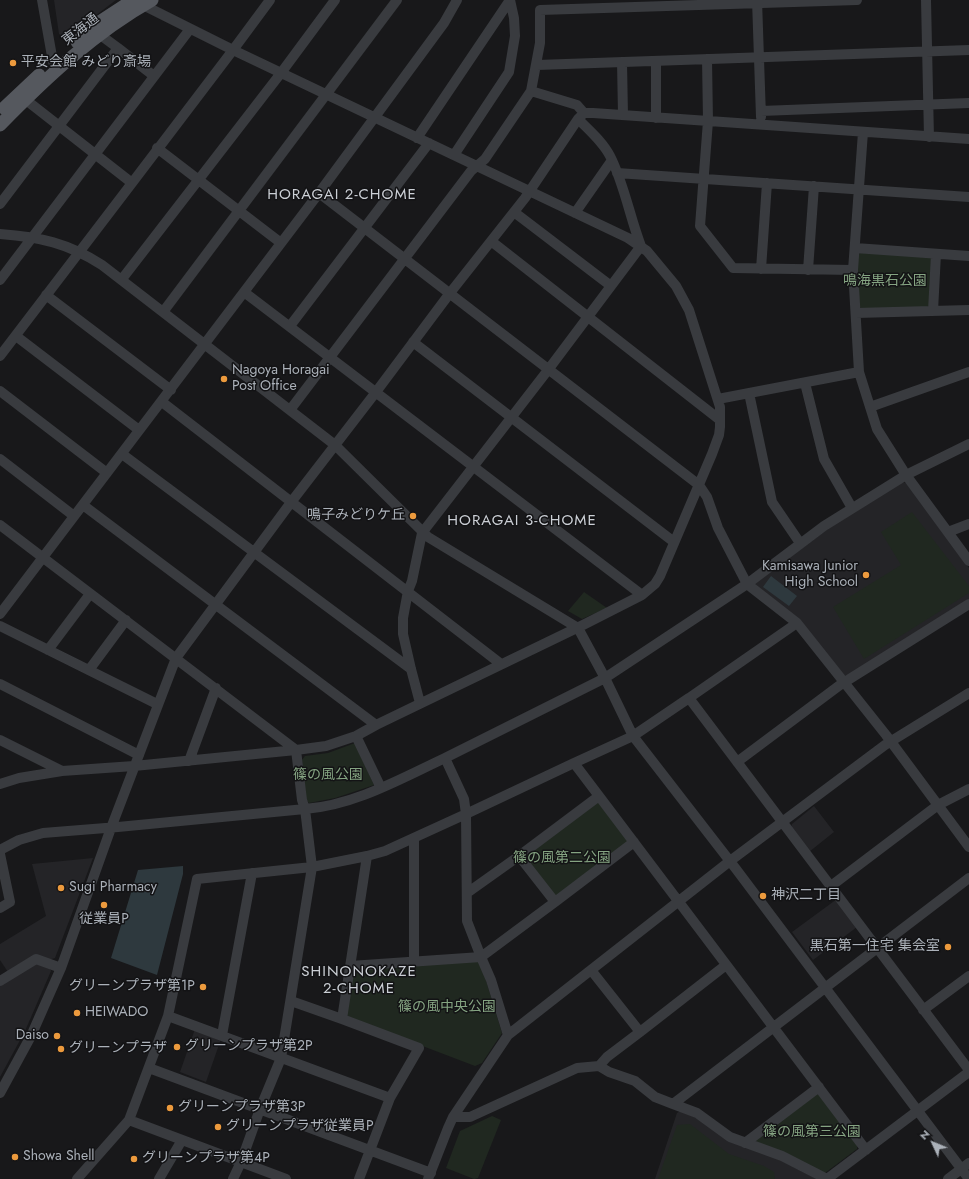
<!DOCTYPE html>
<html>
<head>
<meta charset="utf-8">
<style>
  body { margin:0 }
  #map { position:relative; width:969px; height:1179px; overflow:hidden; background:#18181a; font-family:Jost,sans-serif }
  canvas { display:block }
  .north { position:absolute; left:913px; top:1123px; width:40px; height:40px; -webkit-text-stroke:3px #131315; paint-order:stroke; rotate:314deg; font-size:11px; font-weight:700; line-height:16px; text-align:center; color:#abb1b9 }
  .north::after { content:''; display:block; margin:auto; width:14px; height:18px; background:#abb1b9; clip-path:polygon(50% 0,100% 100%,50% 72%,0 100%) }
</style>
</head>
<body>
<div id="map">
<canvas width="969" height="1179"></canvas>
<div class="north">N</div>
</div>
<script>
const ctx = document.querySelector('canvas').getContext('2d');
ctx.lineJoin = 'round';
function fillPath(path, color) { ctx.fillStyle = color; ctx.fill(path, 'evenodd'); }
function strokePath(path, color, width, dash) { ctx.strokeStyle = color; ctx.lineWidth = width; ctx.lineCap = dash ? 'butt' : 'round'; ctx.setLineDash(dash || []); ctx.stroke(path); }
function drawText(font, color, halo, rows, align = 'center') {
  ctx.font = font + ' Jost,"Noto Sans JP",sans-serif'; ctx.lineWidth = 3; ctx.setLineDash([]); ctx.textBaseline = 'middle'; ctx.strokeStyle = halo; ctx.fillStyle = color; for (const [text, x, y, turn = 0] of rows) {
    ctx.save(); ctx.translate(x, y); ctx.rotate((+turn || 0) * Math.PI / 180); ctx.textAlign = isNaN(turn) ? turn : align; if (halo) ctx.strokeText(text, 0, 0); ctx.fillText(text, 0, 0); ctx.restore();
  }
}
const built = new Path2D(`
  M54,0h62l-50,38 -7,-4z
  M902,482l5,1 62,85v31l-122,77 -4,-1 -88,-88v-5l99,-72z
  M814,806l20,26 -25,20 -18,-24 1,-4z
  M93,858l-38,100 -47,14 -8,-12v-16l46,-28 -14,-52z
  M837,899l20,28 -44,33 -21,-28z
  M35,963l14,4 2,4 -26,60 -25,46v-93z
  M195,1029l26,10 -15,43 -26,-10z
  M681,1110l98,50 38,19h-162l22,-66z`);
const green = new Path2D(`
  M862,252l68,5 3,3 -2,44 -4,3 -64,3 -4,-4 -2,-34 1,-17z
  M912,512l57,74v7l-105,66 -31,-52 68,-42 -20,-33z
  M584,592l23,16 -25,11 -14,-8z
  M355,743l19,42 -39,13 -26,5 -3,-3 -4,-40 3,-4 23,-3z
  M595,802l4,1 28,36v4l-70,53h-4l-29,-37 2,-5z
  M477,960l4,4 21,69 -20,30 -7,3 -126,-48 -3,-5 7,-40 4,-4z
  M815,1093l5,1 37,51v4l-32,24 -67,-28 -3,-7z
  M492,1116l9,4 -23,58 -4,1 -28,-11 14,-37z
  M690,1124l39,30 35,12 10,6 1,7h-117l19,-54z`);
const water = new Path2D(`
  M771,576l26,20 -8,10 -26,-19z
  M183,866v8l-26,101 -46,-17 27,-88z`);
const minor = new Path2D(`
  M42,0l11,62 6,6
  M757,0l4,117
  M926,0l3,137
  M143,5l90,45 37,-50
  M99,34l19,14
  M707,59l1,62 -8,105 33,42 120,2
  M656,61v57
  M622,62l1,53
  M537,65l432,-15
  M531,91l46,14 7,8
  M26,100l106,83 101,-133 395,188 19,13 29,35 13,24 31,97v20l-1,8 -7,19 -52,122 -5,8 -13,11 -59,30 -207,100 -293,-220
  M761,111l208,-8
  M863,132l-10,138 6,102 18,57 29,46 63,-31
  M417,138l93,-138
  M157,148l124,95
  M454,155l55,-83 6,-36 -1,-18 -4,-18
  M617,173l352,24
  M319,193l380,292 8,12 11,31 29,56 50,39 89,112 83,112
  M0,204l118,-156 36,28
  M514,212l97,74
  M575,213l37,-53
  M0,234c40,3 68,9 102,31l233,180 93,92 150,91 27,50 28,58 103,133 233,310
  M491,241l229,179
  M855,248l114,8
  M761,269l6,-86
  M808,270l6,-84
  M122,279l159,-206 54,-73
  M0,280l190,-251
  M244,292l398,303
  M46,295l125,95
  M933,311l3,-57
  M163,312l234,-312
  M856,313l113,-3
  M290,326l139,-183
  M16,336l123,94
  M413,342l261,200
  M0,356l132,-173
  M805,383l19,76 28,49
  M0,391l107,82
  M749,393l23,109 28,41
  M718,399l141,-27
  M162,402l339,262
  M870,407l99,-35
  M290,410l181,-239 14,-12 46,-68 9,-48v-33l317,-10
  M122,454l289,215
  M0,459l74,57
  M0,525l296,225
  M948,532l21,-8
  M0,614l319,-421 125,-170 13,-23
  M0,626l157,78
  M48,650l42,-56
  M89,670l37,-50
  M0,684l139,71
  M689,698l108,-75
  M420,703l-9,-34 -8,-35v-16l5,-27 4,-10 10,-48 126,-163 93,-124c-11,-28 -17,-63 -31,-90 -7,-14 -21,-26 -32,-37
  M376,725l-20,11 -30,10 -30,4 6,50 3,9c50,-4 95,-30 140,-51
  M356,736l25,52
  M0,740l62,31
  M189,761l27,-73
  M737,762l103,-77 129,-81
  M574,763l-108,51 -2,-15 -19,-41 160,-80 142,-94 77,-58 82,-51 63,86
  M0,784l19,-6 43,-7 72,-5 162,-16
  M599,796l267,354
  M414,838v124
  M0,850l19,-10 24,-7 75,-6 187,-18 7,58 -31,191 -21,51 -19,53 -8,17
  M0,854l10,48 -10,6
  M831,886l107,-81 31,-16
  M467,893l52,-37
  M555,902l79,-60
  M591,970l49,62 86,-67
  M0,981l36,-22 25,9
  M291,1001l51,18 77,29 -29,50 -31,81
  M923,1010l46,-34
  M168,1016l222,82
  M342,1019l25,-163
  M222,1035l30,-162
  M508,1035l-17,-55 -10,-23 74,-55 -36,-46 80,-60 -25,-33 59,-27 56,-38 280,372
  M599,1066l8,-9 33,-25
  M149,1068l282,105
  M0,1093l31,-57 30,-68 50,-140 65,-170 116,-157 84,-109 74,-99 75,-95 53,-79 6,-6h9l376,26
  M453,1117h17l107,-49 22,-2 10,6 26,9 20,16 18,7
  M129,1120l157,59
  M745,1143l74,-56
  M77,1179l52,-59 39,-104 29,-137 115,-12 55,-11 18,-5 81,-37 1,107 14,36 -131,9
  M159,1179l23,-39
  M428,1179l20,-51 5,-11 55,-82 222,-174 155,-116 84,-52
  M827,1179l-45,-23 -52,-19 -33,-24 -24,-9 296,-226
  M827,1179l142,-107
  M948,1179l21,-16`);
const major = new Path2D(`
  M77,42l18,-17 38,-25
  M4,108l35,-33
  M0,125c46,-47 95,-93 152,-125`);
const markers = [
  [13,63,4,"#ec9a3d"],
  [224,379,4,"#ec9a3d"],
  [413,516,4,"#ec9a3d"],
  [866,575,4,"#ec9a3d"],
  [61,888,4,"#ec9a3d"],
  [763,896,4,"#ec9a3d"],
  [104,905,4,"#ec9a3d"],
  [948,947,4,"#ec9a3d"],
  [203,987,4,"#ec9a3d"],
  [77,1013,4,"#ec9a3d"],
  [57,1036,4,"#ec9a3d"],
  [177,1047,4,"#ec9a3d"],
  [61,1049,4,"#ec9a3d"],
  [170,1108,4,"#ec9a3d"],
  [218,1127,4,"#ec9a3d"],
  [15,1157,4,"#ec9a3d"],
  [134,1159,4,"#ec9a3d"]
];
const streetNames = [
  ["東海通",81,30,-38]
];
const poiNames = [
  ["平安会館 みどり斎場",21,63],
  ["Nagoya Horagai",232,371],
  ["Post Office",232,387],
  ["鳴子みどりケ丘",405,516,"right"],
  ["Kamisawa Junior",858,567,"right"],
  ["High School",858,583,"right"],
  ["Sugi Pharmacy",69,888],
  ["神沢二丁目",771,896],
  ["従業員P",104,920,"center"],
  ["黒石第一住宅 集会室",940,947,"right"],
  ["グリーンプラザ第1P",195,987,"right"],
  ["HEIWADO",85,1013],
  ["Daiso",49,1036,"right"],
  ["グリーンプラザ第2P",185,1047],
  ["グリーンプラザ",69,1049],
  ["グリーンプラザ第3P",178,1108],
  ["グリーンプラザ従業員P",226,1127],
  ["Showa Shell",23,1157],
  ["グリーンプラザ第4P",142,1159]
];
const parkNames = [
  ["鳴海黒石公園",885,282],
  ["篠の風公園",328,776],
  ["篠の風第二公園",562,859],
  ["篠の風中央公園",447,1008],
  ["篠の風第三公園",812,1133]
];
const neighbourhoodNames = [
  ["HORAGAI 2-CHOME",342,195],
  ["HORAGAI 3-CHOME",522,521],
  ["SHINONOKAZE",359,972],
  ["2-CHOME",359,989]
];
fillPath(built, '#242427');
fillPath(green, '#202820');
fillPath(water, '#2e393e');
strokePath(minor, '#393b3f', 10);
strokePath(major, '#55585e', 13);
for (const [x, y, r, color] of markers) { const dot = new Path2D(); dot.arc(x, y, r, 0, 2 * Math.PI); ctx.fillStyle = color; ctx.fill(dot); strokePath(dot, '#131315', 1.5); }
drawText('14px', '#abb1b9', '#131315', streetNames);
drawText('14px', '#abb1b9', '#131315', poiNames, 'left');
drawText('14px', '#85a482', '#131315', parkNames);
ctx.letterSpacing = '1px';
drawText('15px', '#cbcfd5', '#131315', neighbourhoodNames);
ctx.letterSpacing = '0px';
</script>
</body>
</html>
